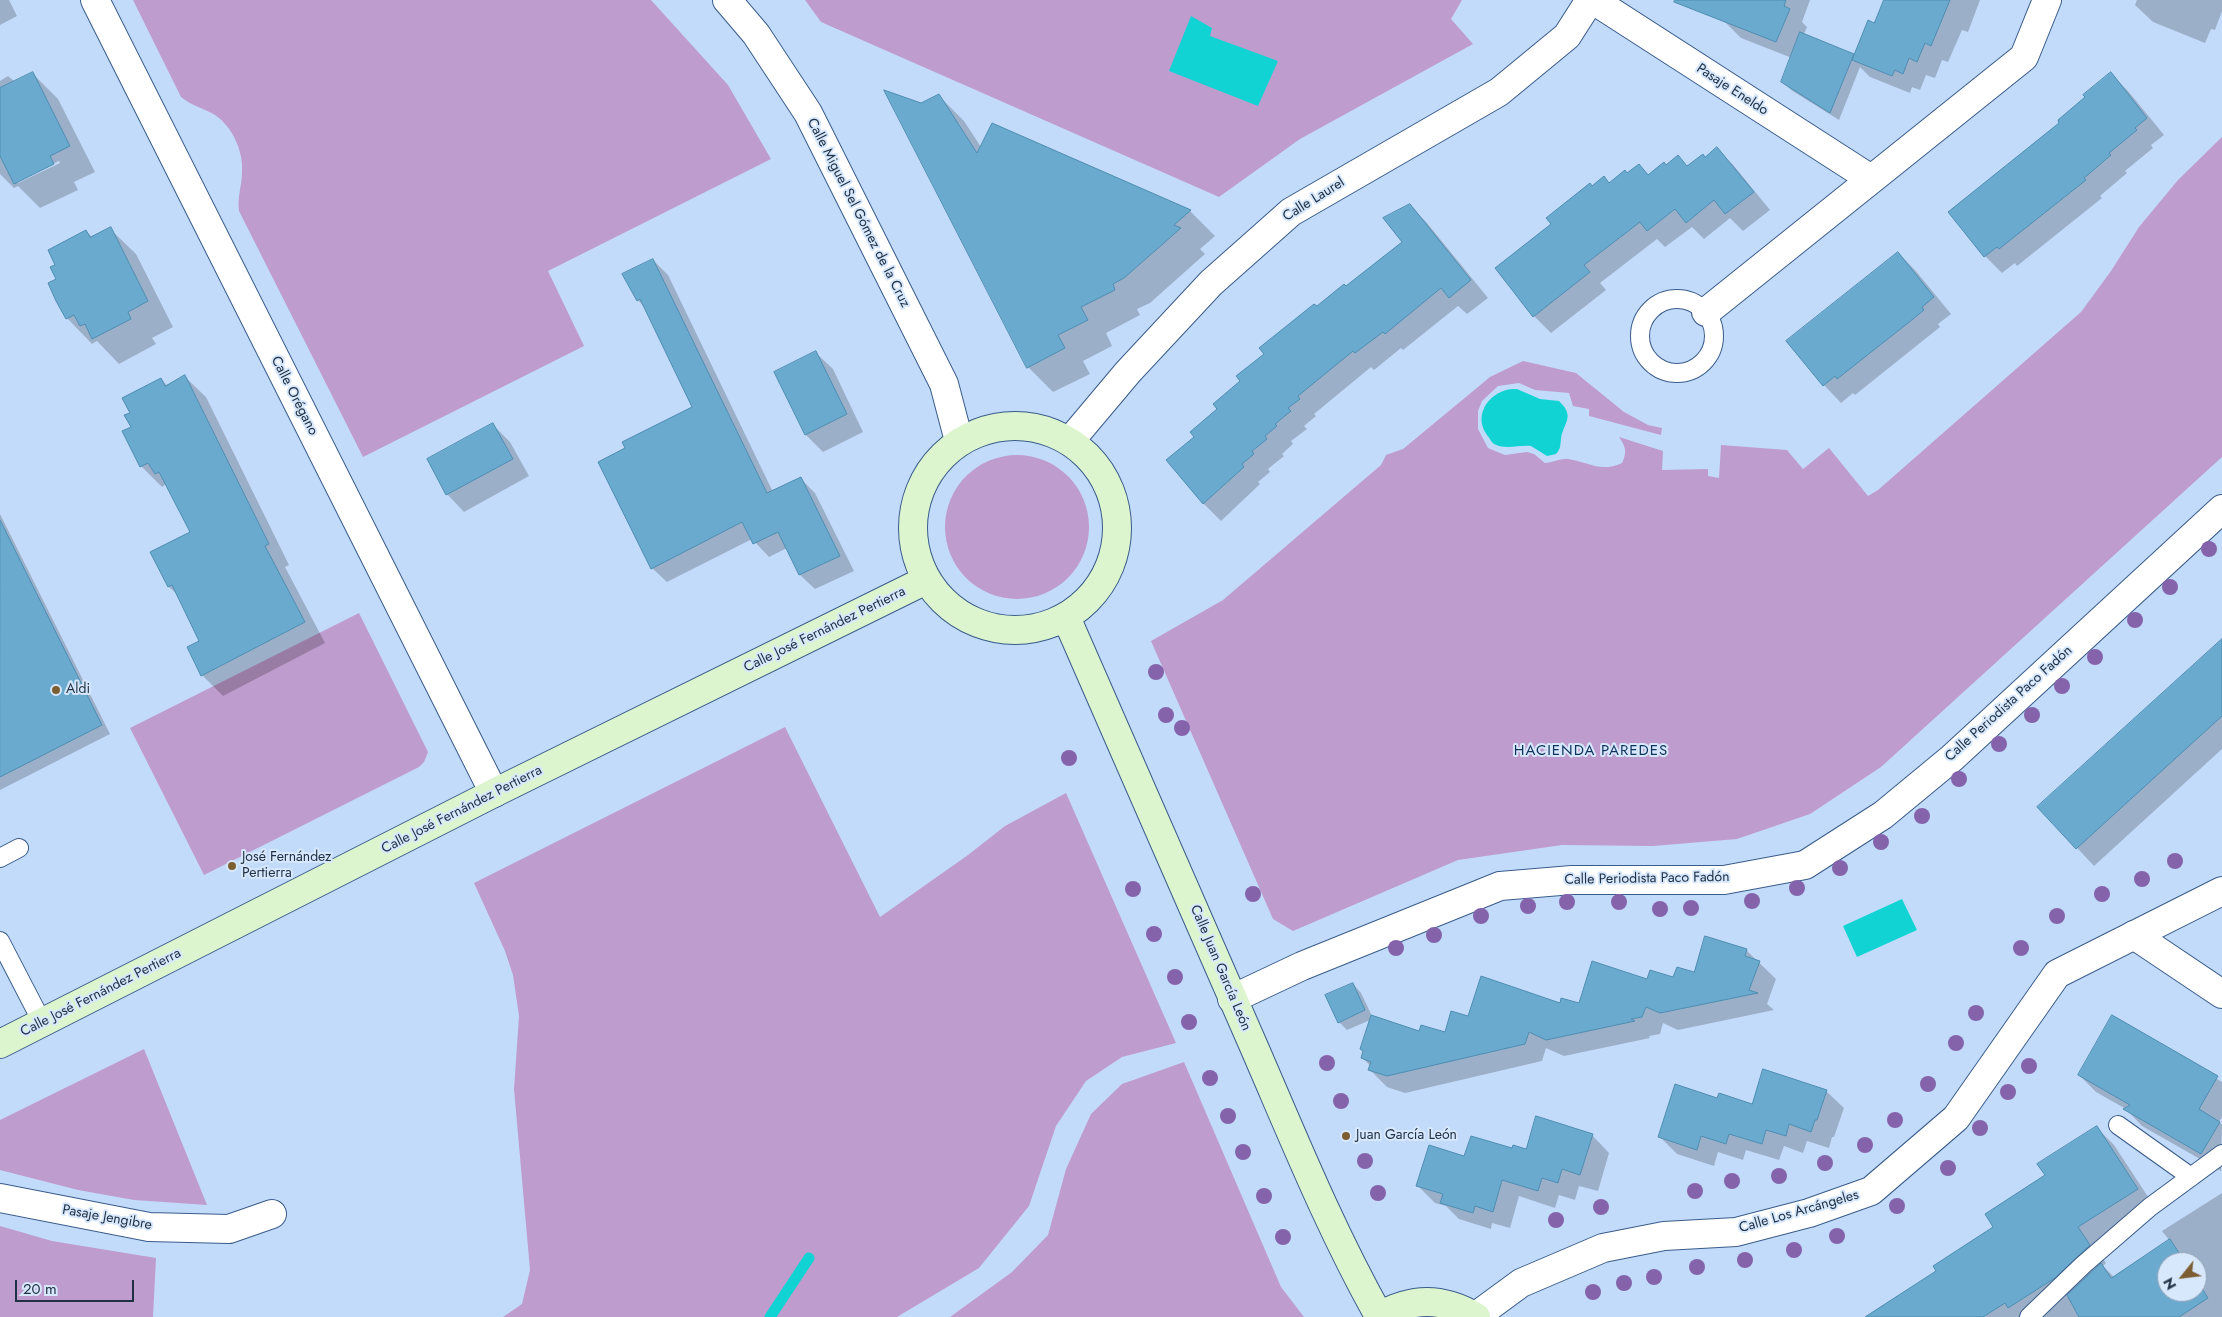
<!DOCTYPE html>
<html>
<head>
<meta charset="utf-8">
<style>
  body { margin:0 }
  #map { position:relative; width:2222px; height:1317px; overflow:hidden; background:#c3dbfb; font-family:Jost,sans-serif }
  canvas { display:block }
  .north { position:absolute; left:2157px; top:1252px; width:50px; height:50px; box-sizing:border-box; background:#d7e8fd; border:1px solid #8e9fb3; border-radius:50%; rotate:241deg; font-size:14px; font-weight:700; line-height:20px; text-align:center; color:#213145 }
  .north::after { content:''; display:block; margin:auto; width:18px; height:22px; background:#7c5e32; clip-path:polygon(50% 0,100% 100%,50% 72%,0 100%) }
  .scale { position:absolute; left:15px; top:1280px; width:119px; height:22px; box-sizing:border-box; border:2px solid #213145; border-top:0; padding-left:6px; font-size:15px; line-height:18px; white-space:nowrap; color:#213145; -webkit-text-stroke:4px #d7e8fd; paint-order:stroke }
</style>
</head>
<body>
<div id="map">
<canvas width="2222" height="1317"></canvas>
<div class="north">N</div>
<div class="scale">20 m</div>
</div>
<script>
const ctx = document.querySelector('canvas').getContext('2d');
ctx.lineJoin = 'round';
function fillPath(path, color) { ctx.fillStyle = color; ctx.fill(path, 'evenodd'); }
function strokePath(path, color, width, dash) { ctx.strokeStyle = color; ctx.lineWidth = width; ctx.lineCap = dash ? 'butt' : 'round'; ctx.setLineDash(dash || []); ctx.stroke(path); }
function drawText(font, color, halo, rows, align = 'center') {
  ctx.font = font + ' Jost,sans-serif'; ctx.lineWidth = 4; ctx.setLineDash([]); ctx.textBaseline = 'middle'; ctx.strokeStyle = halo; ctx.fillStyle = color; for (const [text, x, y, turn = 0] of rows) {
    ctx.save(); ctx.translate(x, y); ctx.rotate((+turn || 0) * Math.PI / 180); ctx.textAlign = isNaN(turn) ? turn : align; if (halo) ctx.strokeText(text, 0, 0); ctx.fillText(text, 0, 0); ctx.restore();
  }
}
const green = new Path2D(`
  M133,0h518l77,85 43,74 -223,112 36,75 -221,111 -124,-246c-2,-14 3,-25 3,-39 2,-20 -10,-46 -27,-57 -12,-7 -23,-9 -34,-18z
  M805,0h657l-11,19 22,25 -173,95 -81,58 -398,-175z
  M2222,137v320l-341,310 -71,47 -73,25 -84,7 -91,-1 -104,15 -165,71 -20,-12 -122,-278 72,-41 158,-135 5,-10 17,-6 87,-72 33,-16 53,12 48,39 24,13 14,3 -1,7 -72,-19v-7l-16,-3 -4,-13 -34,-3 -16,-7 -21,3 -16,15 -4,10v18l10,19 17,7 22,-3 7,2 11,9c7,0 17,-5 23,-4 21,3 32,14 54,4 5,-11 4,-16 -3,-26l44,14 -1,19 46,-1v7l11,2 2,-33 66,5 16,19 26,-21 39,48 10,-6 203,-178 30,-41 28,-44 39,-47z
  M945 527a72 72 0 1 1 144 0a72 72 0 1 1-144 0Z
  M359,613l69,139 -4,10 -5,5 -215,108 -74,-147z
  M785,727l95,190 88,-62 37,-29 61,-33 110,250 -54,14 -36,24 -30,45 -27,80 -50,62 -82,49h-394l19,-13 8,-34 -16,-181 5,-73 -6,-41 -8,-24 -31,-68z
  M144,1049l63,156 -73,-5 -56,-10 -78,-20v-50z
  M1184,1062l97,225 23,30h-354l62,-45 36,-37 18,-66 25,-55 31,-30z
  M0,1226l52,15 104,17 -3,59h-153z`);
const water = new Path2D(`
  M1191,16l21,12 -2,8 68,25 -20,45 -89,-35z
  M1517,389l23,10 19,2c17,16 4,22 2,38 -1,7 0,9 -5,15l-9,2 -16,-10c-13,-1 -25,4 -37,-2 -3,-2 -4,-6 -7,-9 -16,-22 6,-48 30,-46z
  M1902,899l15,31 -60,27 -14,-31z`);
const shadow = new Path2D(`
  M0,0h9l8,16 -17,9z
  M1729,0h81l-8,22 5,5 -3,7 51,23 34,-57h91l-12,32 -6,-2 -14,32 -6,-2 -7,18 -9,-3 -6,15 -8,-3 -2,6 -40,-16 -10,-10 -21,53 -48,-30 -8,-8 9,-24 -51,-20 -17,-17z
  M2137,0h85v11l-7,19 -4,-1 -6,14 -52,-21 -18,-17z
  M33,74l25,25 37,73 -21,10 4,8 -38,18 -22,-22 -4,2 -14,-14v-93l8,-5 7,6zM59,161l1,2 -42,20 -1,-2z
  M2111,74l17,17 36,44 -13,10 2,3 -28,23 2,2 -27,23 2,2 -85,68 -2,-3 -13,10 -17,-17 76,-133z
  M939,96l25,25 17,26 12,-22 197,86 25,25 -15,13 5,5 -55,49 -13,6 3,6 -34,18 6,13 -29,15 7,13 -37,18 -25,-25 -107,-263z
  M1717,149l17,17 36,44 -27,21 -13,-13 -26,21 -12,-12 -27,20 -8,-8 -57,44 6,7 -55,43 -17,-17 19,-92 51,-46 6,6 29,-19 10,10 17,-9 22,1 17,-9z
  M1410,205l17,18 61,75 -21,16 -9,-8 -55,44 -2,-2 -27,22 -3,-3 -57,47 2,2 -12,10 3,3 -16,12 2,3 -11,10 2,2 -16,13 2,3 -12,10 2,2 -39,37 -17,-17 -36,-44 28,-23 70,-83 51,-46 87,-66z
  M110,229l26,25 37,73 -21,11 4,6 -37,20 -22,-23 -5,3 -25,-26 -9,-39 -1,-14 29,-34 6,6z
  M1898,253l17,17 36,44 -13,10 2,3 -85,68 -2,-2 -12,10 -17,-18z
  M653,260l15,15 105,217 28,-13 14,14 39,78 -39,18 -15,-14 -13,-27 -18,9 -17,-18 -85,43 -15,-14 -25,-119 67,-42 -48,-98 -8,-9z
  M815,352l18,17 30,63 -40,20 -17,-17 -31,-63z
  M185,377l21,20 83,168 -4,2 40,76 -102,53 -21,-21 -1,-33 -22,-46 -10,-9 -17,-34 39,-20 -25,-49 -4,3 -21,-21 -9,-38 -1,-14 30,-35 7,7z
  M493,425l17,17 19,34 -65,36 -17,-18z
  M0,514l110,220 -110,56z
  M2222,640v109l-128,117 -55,-59z
  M1746,950l30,29 -9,25 7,6 -96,20 -15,-7 -3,11 -11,2 1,2 -86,18 -18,-8 -4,13 -137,32 -18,-6 -17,-17 1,-3 -8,-9 7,-38 -23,10 -8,-8 14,-38 8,9 11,23 48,16 26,2 22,-16 92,-14 20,1 68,-24 26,-2 21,-5z
  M2113,1017l109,65v35l-3,5 3,2 -1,47 -79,-45 -16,-17 -30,-17 -17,-17z
  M1826,1091l18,17 -10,29h-2l-3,11 -22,-7 -4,12 -19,-7 -5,14 -33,-10 -3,10 -25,-8 -4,14 -37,-12 -17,-17 58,-37 35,6z
  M2096,1127l18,18 40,61 -60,39 12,18 -3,3 11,11 56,-36 -8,-10 60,-38v124h-355l71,-46 57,-43zM2167,1262h30v30h-30z
  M1592,1135l17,18 -11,38 -19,-5 -4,14 -16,-5 -4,13 -36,-12 -9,32 -18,-5 -1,6 -32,-10 -13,-13 -11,-3 -18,-18 48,-28 48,-7h14z`);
const stream = new Path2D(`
  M770,1317l39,-59`);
const building = new Path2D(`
  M1675,0h111l-2,6 6,3 -14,33 -102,-40z
  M1884,0h66l-19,46 -6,-3 -8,19 -8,-4 -6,16 -8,-4 -3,6 -40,-16 16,-40 6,3z
  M1800,32l54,22 -24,59 -49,-31z
  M33,72l37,74 -20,10 4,8 -40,20 -14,-28v-68z
  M2111,72l36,46 -12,10 2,2 -28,23 2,2 -27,23 2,2 -87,69 -2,-2 -13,10 -36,-45 111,-89 -1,-3 27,-23 -2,-2z
  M884,90l37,13 18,-9 38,59 15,-30 199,87 -17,15 7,3 -57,50 -11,6 2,6 -34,17 7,13 -30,15 7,13 -38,20z
  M1717,147l37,45 -29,22 -11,-14 -28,23 -11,-14 -28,22 -7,-9 -56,43 6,7 -57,45 -38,-49 56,-44 -5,-6 44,-35 2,3 12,-10 5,7 16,-13 2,3 12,-9 9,11 16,-13 2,3 12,-10 9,11 16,-12 2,3z
  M1410,204l61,76 -22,18 -8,-10 -56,46 -2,-2 -28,21 -2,-2 -55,45 2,3 -12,9 3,3 -16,13 2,2 -12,10 2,3 -15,12 2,3 -12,10 2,3 -41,37 -37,-44 28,-23 -4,-5 27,-23 -4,-5 27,-23 -4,-5 28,-22 -5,-6 55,-44 3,2 27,-22 2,2 56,-44 -19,-24z
  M111,227l37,74 -20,11 3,7 -39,20 -7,-15 -5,2 -6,-11 -8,4 -10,-18 -8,-18 8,-4 -6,-12 5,-2 -7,-15 38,-20 4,7z
  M1898,252l36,45 -12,10 2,3 -16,13 -71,56 -2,-3 -12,10 -37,-45z
  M653,259l114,234 34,-16 39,79 -41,19 -21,-43 -25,12 -11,-22 -91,47 -53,-107 27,-14 -3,-6 70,-35 -52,-108 -3,2 -15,-27z
  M816,351l31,63 -42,21 -31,-63z
  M185,375l84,169 -4,2 40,76 -104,54 -14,-29 12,-6 -27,-56 -4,2 -18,-35 40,-20 -31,-60 -4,2 -7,-11 -8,4 -18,-36 9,-4 -7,-12 6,-2 -8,-15 39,-20 4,8z
  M493,423l20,36 -67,36 -19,-36z
  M0,520l102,205 -102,52z
  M2222,639v77l-146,133 -39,-42z
  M1705,936l42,13 -2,7 15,5 -11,29 9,3 -98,20 -14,-6 -4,10 -11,2 4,2 -89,19 -17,-8 -4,12 -138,32 -19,-6 3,-8 -10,-4 2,-7 -3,-2 11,-34 48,16 2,-6 24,7 6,-21 17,5 13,-40 79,27 1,-5 18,5 13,-42 55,18 3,-9 23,7 4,-10 17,5z
  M1353,983l12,27 -27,13 -13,-28z
  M2112,1015l106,61 -19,33 21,13 -19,32 -78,-45 7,-4 -52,-30z
  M1763,1069l64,21 -10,30h-2l-4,12 -22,-8 -3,12 -20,-6 -4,14 -33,-10 -3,10 -25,-8 -4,14 -39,-13 17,-53 42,14 2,-5 33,11z
  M1536,1116l57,18 -13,41 -18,-6 -4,14 -16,-5 -4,13 -36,-11 -9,32 -18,-6 -2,7 -33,-10 3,-9 -27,-8 13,-41 35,11 7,-20 41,12 1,-3 13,4z
  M2097,1126l41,63 -60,38 12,18 -35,33 -47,30 -3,-5 -22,14h-118l71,-46 -3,-5 60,-39 -8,-13 60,-39 -8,-11z
  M2170,1239l15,23h-18v30h30v-12l11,18 -29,19h-100l-12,-22 34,-32 10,15z`);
const service = new Path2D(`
  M1640 336a37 37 0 1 1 74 0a37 37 0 1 1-74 0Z
  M0,858l19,-10
  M0,941l42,81
  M2118,1125l73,52
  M2029,1317l54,-52 67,-58 72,-53`);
const minor = new Path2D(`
  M95,0l399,793
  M727,0l29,34 52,79 136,271 15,57
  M1593,0l278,179
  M1706,312l318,-255 23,-57
  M1232,999l70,-33 198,-80 72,-6h152l81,-15 78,-50 69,-57 270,-249
  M0,1198l149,29 80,2 43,-15
  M1476,1316l45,-33 82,-35 61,-12 72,-4 73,-19 62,-22 85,-73 101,-144 165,-83`);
const tertiary = new Path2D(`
  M1070,441l58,-69 83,-89 80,-71 208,-120 68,-56 23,-36
  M2134,935l88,59`);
const secondary = new Path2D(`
  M913 528a102 102 0 1 1 204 0a102 102 0 1 1-204 0Z
  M1066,617c62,141 124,282 185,423 41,94 78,187 128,276
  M0,1044l494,-251 432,-213
  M1378,1317c34,-20 64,-20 98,0`);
const trees = [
  [2209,549],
  [2170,587],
  [2135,620],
  [2095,657],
  [1156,672],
  [2062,686],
  [1166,715],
  [2032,715],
  [1182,728],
  [1999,744],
  [1069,758],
  [1959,779],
  [1922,816],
  [1881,842],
  [2175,861],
  [1840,868],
  [2142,879],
  [1797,888],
  [1133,889],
  [1253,894],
  [2102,894],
  [1752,901],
  [1567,902],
  [1619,902],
  [1528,906],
  [1691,908],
  [1660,909],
  [1481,916],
  [2057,916],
  [1154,934],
  [1434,935],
  [1396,948],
  [2021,948],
  [1175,977],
  [1976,1013],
  [1189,1022],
  [1956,1043],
  [1327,1063],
  [2029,1066],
  [1210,1078],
  [1928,1084],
  [2008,1092],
  [1341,1101],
  [1228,1116],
  [1895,1120],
  [1980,1128],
  [1865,1145],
  [1243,1152],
  [1365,1161],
  [1825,1163],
  [1948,1168],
  [1779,1176],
  [1732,1181],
  [1695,1191],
  [1378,1193],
  [1264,1196],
  [1897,1206],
  [1601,1207],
  [1556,1220],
  [1837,1236],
  [1283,1237],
  [1794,1250],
  [1745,1260],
  [1697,1267],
  [1654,1277],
  [1624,1283],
  [1593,1292]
];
const markers = [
  [56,690,5,"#7c5e32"],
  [232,866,5,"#7c5e32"],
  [1346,1136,5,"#7c5e32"]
];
const streetNames = [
  ["Pasaje Eneldo",1732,90,33],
  ["Calle Laurel",1314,200,-32],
  ["Calle Miguel Sel Gómez de la Cruz",858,213,63],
  ["Calle Orégano",294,396,63],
  ["Calle José Fernández Pertierra",825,630,-26],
  ["Calle Periodista Paco Fadón",2009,704,-42],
  ["Calle José Fernández Pertierra",462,810,-27],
  ["Calle Periodista Paco Fadón",1647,879,-1],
  ["Calle Juan García León",1220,968,67],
  ["Calle José Fernández Pertierra",101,993,-27],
  ["Calle Los Arcángeles",1799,1212,-16],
  ["Pasaje Jengibre",107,1218,10]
];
const poiNames = [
  ["Aldi",66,690],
  ["José Fernández",242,858],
  ["Pertierra",242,874],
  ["Juan García León",1356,1136]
];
const neighbourhoodNames = [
  ["HACIENDA PAREDES",1591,751]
];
fillPath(green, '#bf9cce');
fillPath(water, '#12d3d4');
fillPath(shadow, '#0003');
strokePath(stream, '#12d3d4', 11);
fillPath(building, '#6aaacf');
strokePath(building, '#4d8db1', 1);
strokePath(service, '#395c8a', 20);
strokePath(minor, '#395c8a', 30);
strokePath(tertiary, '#395c8a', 30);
strokePath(secondary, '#395c8a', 30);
strokePath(service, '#fff', 18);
strokePath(minor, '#fff', 28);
strokePath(tertiary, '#fff', 28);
strokePath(secondary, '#ddf5cf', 28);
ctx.fillStyle = '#8463ab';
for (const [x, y] of trees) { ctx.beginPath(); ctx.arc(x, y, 8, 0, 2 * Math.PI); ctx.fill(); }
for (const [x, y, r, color] of markers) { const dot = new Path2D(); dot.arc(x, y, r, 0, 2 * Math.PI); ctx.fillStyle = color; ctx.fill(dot); strokePath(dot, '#d7e8fd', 2); }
drawText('14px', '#213145', '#d7e8fd', streetNames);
drawText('14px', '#213145', '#d7e8fd', poiNames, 'left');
ctx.letterSpacing = '1px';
drawText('15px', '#0f325d', '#d7e8fd', neighbourhoodNames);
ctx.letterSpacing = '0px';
</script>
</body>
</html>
